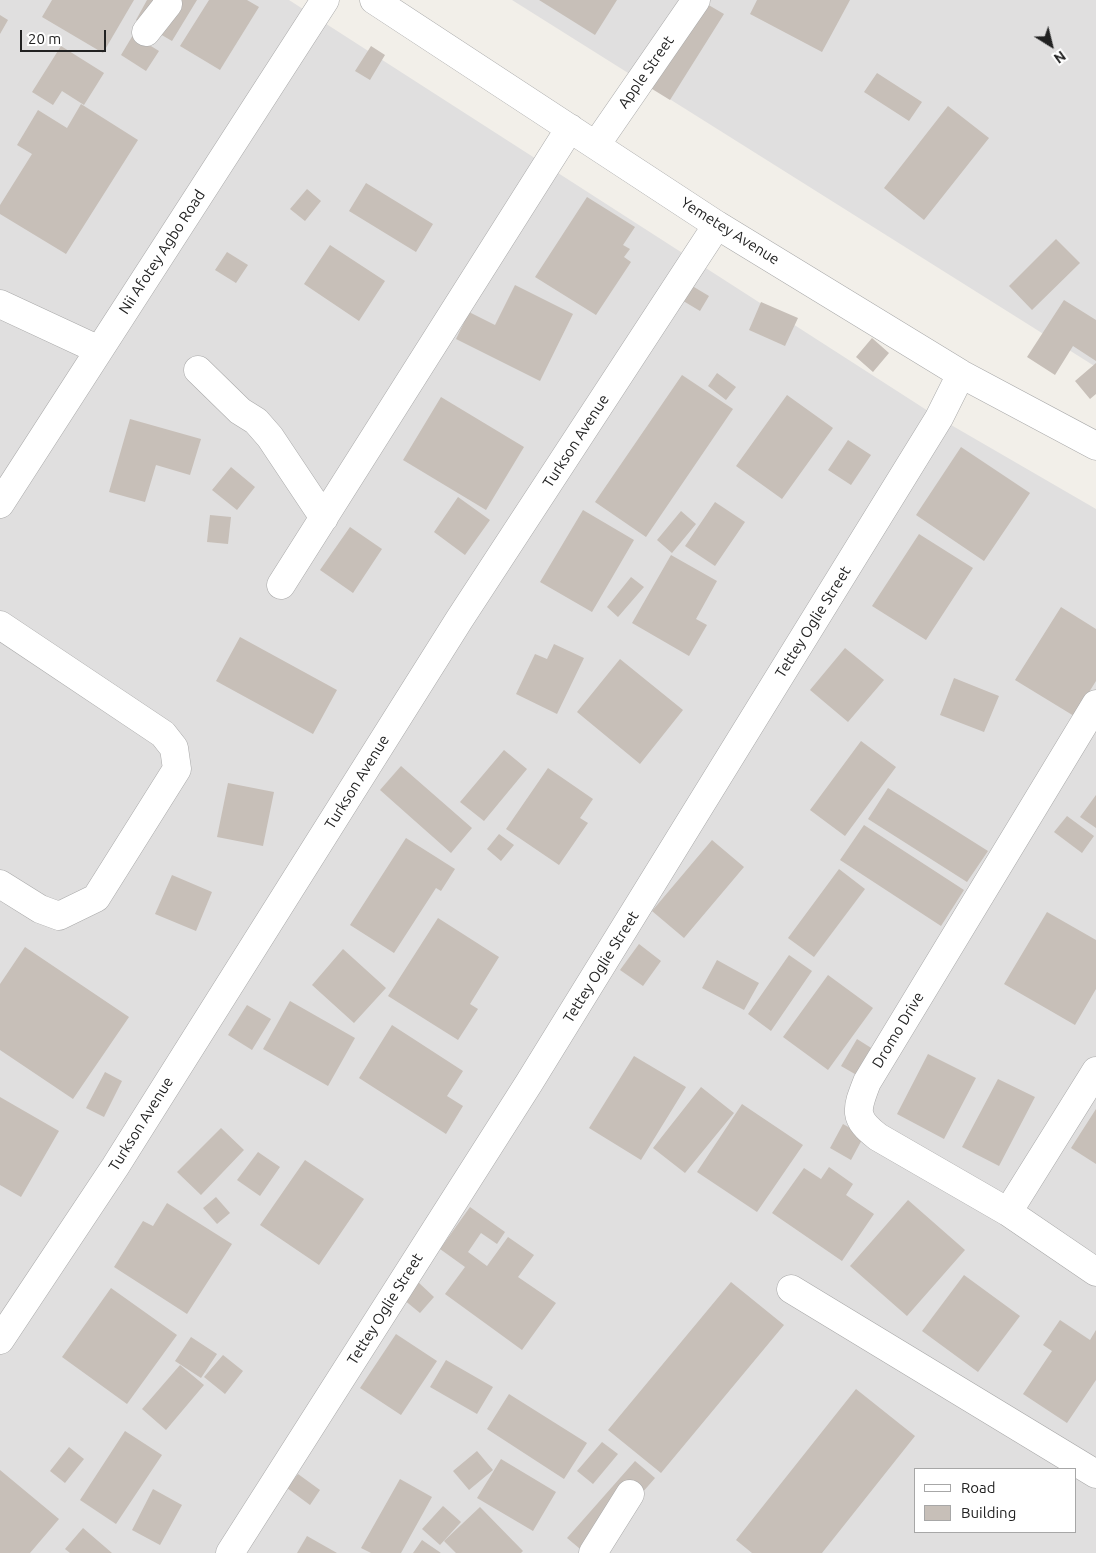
<!DOCTYPE html>
<html>
<head>
<meta charset="utf-8">
<style>
  body { margin:0 }
  #map { position:relative; width:1096px; height:1553px; overflow:hidden; background:#f2efe9; font-family:Ubuntu,sans-serif }
  canvas { display:block }
  .legend { position:absolute; left:914px; top:1468px; width:162px; height:65px; box-sizing:border-box; background:#fff; border:1px solid #a7a7a7; margin:0; padding:6px 9px; list-style:none; font-size:15px; color:#222 }
  .legend li { display:flex; align-items:center; gap:10px; height:25px }
  .legend b { width:25px; border:1px solid #a7a7a7 }
  .north { position:absolute; left:1026px; top:20px; width:50px; height:50px; -webkit-text-stroke:4px #fff; paint-order:stroke; rotate:144deg; font-size:14px; font-weight:700; line-height:20px; text-align:center; color:#222 }
  .north::after { content:''; display:block; margin:auto; width:18px; height:22px; background:#222; clip-path:polygon(50% 0,100% 100%,50% 72%,0 100%) }
  .scale { position:absolute; left:20px; top:30px; width:86px; height:22px; box-sizing:border-box; border:2px solid #222; border-top:0; padding-left:6px; font-size:15px; line-height:18px; white-space:nowrap; color:#222; -webkit-text-stroke:4px #fff; paint-order:stroke }
</style>
</head>
<body>
<div id="map">
<canvas width="1096" height="1553"></canvas>
<ul class="legend">
<li><b style="height:6px;background:#fff"></b>Road</li>
<li><b style="height:14px;background:#c7bfb8"></b>Building</li>
</ul>
<div class="north">N</div>
<div class="scale">20 m</div>
</div>
<script>
const ctx = document.querySelector('canvas').getContext('2d');
ctx.lineJoin = 'round';
function fillPath(path, color) { ctx.fillStyle = color; ctx.fill(path, 'evenodd'); }
function strokePath(path, color, width, dash) { ctx.strokeStyle = color; ctx.lineWidth = width; ctx.lineCap = dash ? 'butt' : 'round'; ctx.setLineDash(dash || []); ctx.stroke(path); }
function drawText(font, color, halo, rows, align = 'center') {
  ctx.font = font + ' Ubuntu,sans-serif'; ctx.lineWidth = 4.5; ctx.setLineDash([]); ctx.textBaseline = 'middle'; ctx.strokeStyle = halo; ctx.fillStyle = color; for (const [text, x, y, turn = 0] of rows) {
    ctx.save(); ctx.translate(x, y); ctx.rotate((+turn || 0) * Math.PI / 180); ctx.textAlign = isNaN(turn) ? turn : align; if (halo) ctx.strokeText(text, 0, 0); ctx.fillText(text, 0, 0); ctx.restore();
  }
}
const residential = new Path2D(`
  M0,0h289l650,418 157,91v1044h-1096zM915,1469h160v63h-160z
  M512,0h584v367z`);
const building = new Path2D(`
  M52,0h82l-31,53 -61,-36z
  M147,0h50l-25,41 -36,-21z
  M209,0h38l12,7 -39,63 -40,-24z
  M539,0h78l-22,35z
  M700,0l24,14 -54,86 -26,-16z
  M757,0h93l-28,52 -72,-38z
  M0,15l8,5 -8,14z
  M133,35l26,16 -13,20 -25,-16z
  M61,46l43,27 -20,32 -22,-14 -9,14 -21,-13z
  M371,46l14,9 -15,25 -15,-9z
  M877,73l45,29 -13,19 -45,-29z
  M81,104l57,36 -72,114 -66,-40v-9l32,-51 -15,-9 21,-35 29,18z
  M948,106l41,32 -65,82 -40,-32z
  M366,183l67,41 -17,28 -67,-41z
  M307,189l14,12 -16,20 -15,-12z
  M587,197l48,30 -12,18 7,4 -6,8 7,5 -35,53 -61,-38z
  M1056,239l24,24 -48,47 -23,-24z
  M330,245l55,36 -26,40 -55,-37z
  M227,252l21,13 -12,18 -21,-13z
  M689,284l20,12 -9,15 -20,-12z
  M515,285l58,29 -33,67 -84,-42 13,-27 26,13z
  M1064,300l32,20v41l-23,-15 -18,29 -28,-18z
  M761,302l37,16 -13,28 -36,-16z
  M872,338l17,15 -16,19 -17,-15z
  M1096,363v31l-6,5 -15,-18z
  M717,373l19,14 -10,13 -18,-14z
  M682,375l51,34 -87,128 -51,-35z
  M787,395l46,33 -51,71 -46,-33z
  M441,397l83,50 -38,63 -83,-50z
  M130,419l71,20 -11,36 -34,-10 -11,37 -36,-10z
  M848,440l23,15 -20,30 -23,-15z
  M961,447l69,46 -46,68 -68,-46z
  M231,467l24,20 -18,23 -25,-20z
  M458,497l32,23 -25,35 -31,-23z
  M715,502l30,20 -30,44 -30,-20z
  M583,510l51,30 -42,72 -52,-30z
  M681,511l15,13 -24,29 -15,-13z
  M210,515l21,2 -3,27 -21,-2z
  M350,527l32,22 -29,44 -33,-23z
  M919,534l54,34 -47,72 -54,-34z
  M671,555l46,26 -21,38 11,6 -18,31 -57,-33z
  M631,577l13,10 -26,30 -11,-10z
  M1061,607l35,22v52l-22,35 -59,-36z
  M240,637l97,53 -24,44 -97,-53z
  M554,644l30,14 -27,56 -41,-20 19,-40 12,5z
  M845,648l39,32 -36,42 -38,-32z
  M620,659l63,51 -43,54 -63,-52z
  M954,678l45,18 -15,36 -44,-17z
  M861,741l35,26 -51,69 -35,-26z
  M504,750l23,19 -43,52 -24,-19z
  M401,766l71,62 -21,25 -71,-63z
  M548,768l45,31 -13,19 8,5 -29,42 -53,-36z
  M228,783l46,9 -11,54 -46,-9z
  M888,788l100,63 -21,31 -99,-63z
  M1096,795v33l-16,-11z
  M1067,816l27,20 -12,17 -28,-21z
  M864,825l100,65 -23,36 -101,-66z
  M499,834l15,11 -13,16 -14,-12z
  M406,838l49,31 -14,22 -5,-3 -42,65 -44,-28z
  M712,840l32,27 -60,71 -32,-27z
  M839,869l26,20 -51,68 -26,-19z
  M172,875l40,17 -16,39 -41,-17z
  M1047,912l49,28v49l-21,36 -71,-41z
  M438,918l61,39 -29,47 8,5 -20,31 -70,-44z
  M639,944l22,17 -18,25 -23,-16z
  M25,947l104,70 -56,82 -73,-49v-66z
  M343,949l43,39 -32,35 -42,-38z
  M789,955l23,16 -41,60 -23,-17z
  M717,960l42,23 -15,27 -42,-22z
  M828,975l45,33 -45,62 -45,-33z
  M290,1001l65,37 -27,48 -65,-37z
  M247,1005l24,14 -19,31 -24,-15z
  M392,1025l71,46 -16,25 16,10 -17,28 -87,-56z
  M857,1039l19,12 -16,26 -19,-11z
  M928,1054l48,24 -32,61 -47,-25z
  M634,1056l52,31 -45,73 -52,-32z
  M105,1072l17,9 -18,36 -18,-9z
  M998,1079l37,18 -36,69 -37,-19z
  M701,1087l33,26 -49,60 -32,-25z
  M0,1097l59,34 -38,66 -21,-12z
  M742,1104l61,41 -46,67 -60,-40z
  M1096,1109v55l-25,-16z
  M843,1124l21,12 -13,24 -21,-12z
  M221,1128l23,22 -43,45 -24,-23z
  M258,1152l22,15 -20,29 -23,-16z
  M305,1160l59,39 -45,66 -59,-40z
  M829,1167l24,17 -7,11 28,19 -32,47 -70,-48 32,-45 17,11z
  M216,1197l14,16 -13,11 -14,-16z
  M908,1200l57,50 -58,66 -57,-50z
  M167,1203l65,41 -45,70 -73,-47 29,-46 10,5z
  M470,1207l35,25 -8,12 -16,-11 -13,19 19,14 21,-29 26,18 -16,22 38,26 -34,47 -77,-56 20,-27 -25,-18z
  M964,1275l56,41 -42,56 -56,-41z
  M418,1282l16,15 -14,16 -17,-14z
  M731,1282l53,43 -123,148 -53,-43z
  M111,1288l66,47 -50,69 -65,-47z
  M1060,1320l30,20 6,-10v50l-29,43 -44,-29 29,-43 -9,-6z
  M396,1334l41,27 -36,54 -41,-27z
  M191,1337l26,17 -16,24 -26,-17z
  M223,1355l20,16 -18,23 -21,-17z
  M446,1360l47,27 -16,27 -47,-27z
  M180,1365l24,20 -38,45 -24,-21z
  M856,1389l59,47 -93,117h-70l-16,-13z
  M509,1394l78,49 -23,36 -77,-50z
  M125,1431l37,24 -46,69 -36,-24z
  M602,1442l16,12 -25,30 -16,-13z
  M69,1447l15,12 -19,24 -15,-12z
  M477,1451l16,19 -24,20 -16,-19z
  M501,1459l55,33 -23,39 -56,-33z
  M635,1461l20,17 -65,75h-5l-18,-15z
  M0,1470l59,49 -29,34h-30z
  M298,1474l22,16 -10,15 -23,-17z
  M400,1479l32,18 -31,56h-30l-10,-5z
  M153,1489l29,16 -22,40 -28,-15z
  M443,1506l18,16 -21,23 -18,-16z
  M480,1507l43,44 -2,2h-65l-12,-12z
  M83,1528l29,25h-42l-5,-4z
  M307,1536l30,17h-40z
  M422,1540l19,13h-28z`);
const minor = new Path2D(`
  M374,0l343,225 244,149 135,72
  M146,32l22,-28 -1,-4
  M596,145l100,-145
  M0,304l99,46
  M198,370l42,41 16,10 14,16 54,81
  M0,504l325,-504
  M281,585l289,-457
  M0,625l163,109 11,14 3,21 -81,129 -37,18 -19,-7 -40,-25
  M1096,704l-229,378c-11,28 -14,36 11,55l130,75 88,60
  M1008,1212l88,-141
  M791,1289l305,185
  M0,1340l115,-173 344,-547 258,-395
  M230,1553l299,-470 410,-665 22,-44
  M593,1553l37,-59`);
const streetNames = [
  ["Apple Street",646,72,-55],
  ["Yemetey Avenue",730,231,32],
  ["Nii Afotey Agbo Road",162,252,-57],
  ["Turkson Avenue",576,441,-57],
  ["Tettey Oglie Street",813,622,-58],
  ["Turkson Avenue",357,782,-58],
  ["Tettey Oglie Street",601,967,-58],
  ["Dromo Drive",898,1030,-59],
  ["Turkson Avenue",141,1124,-58],
  ["Tettey Oglie Street",385,1309,-58]
];
fillPath(residential, '#e0dfdf');
fillPath(building, '#c7bfb8');
strokePath(minor, '#a9a9a9', 29);
strokePath(minor, '#fff', 28);
drawText('15px', '#222', '#fff', streetNames);
</script>
</body>
</html>
